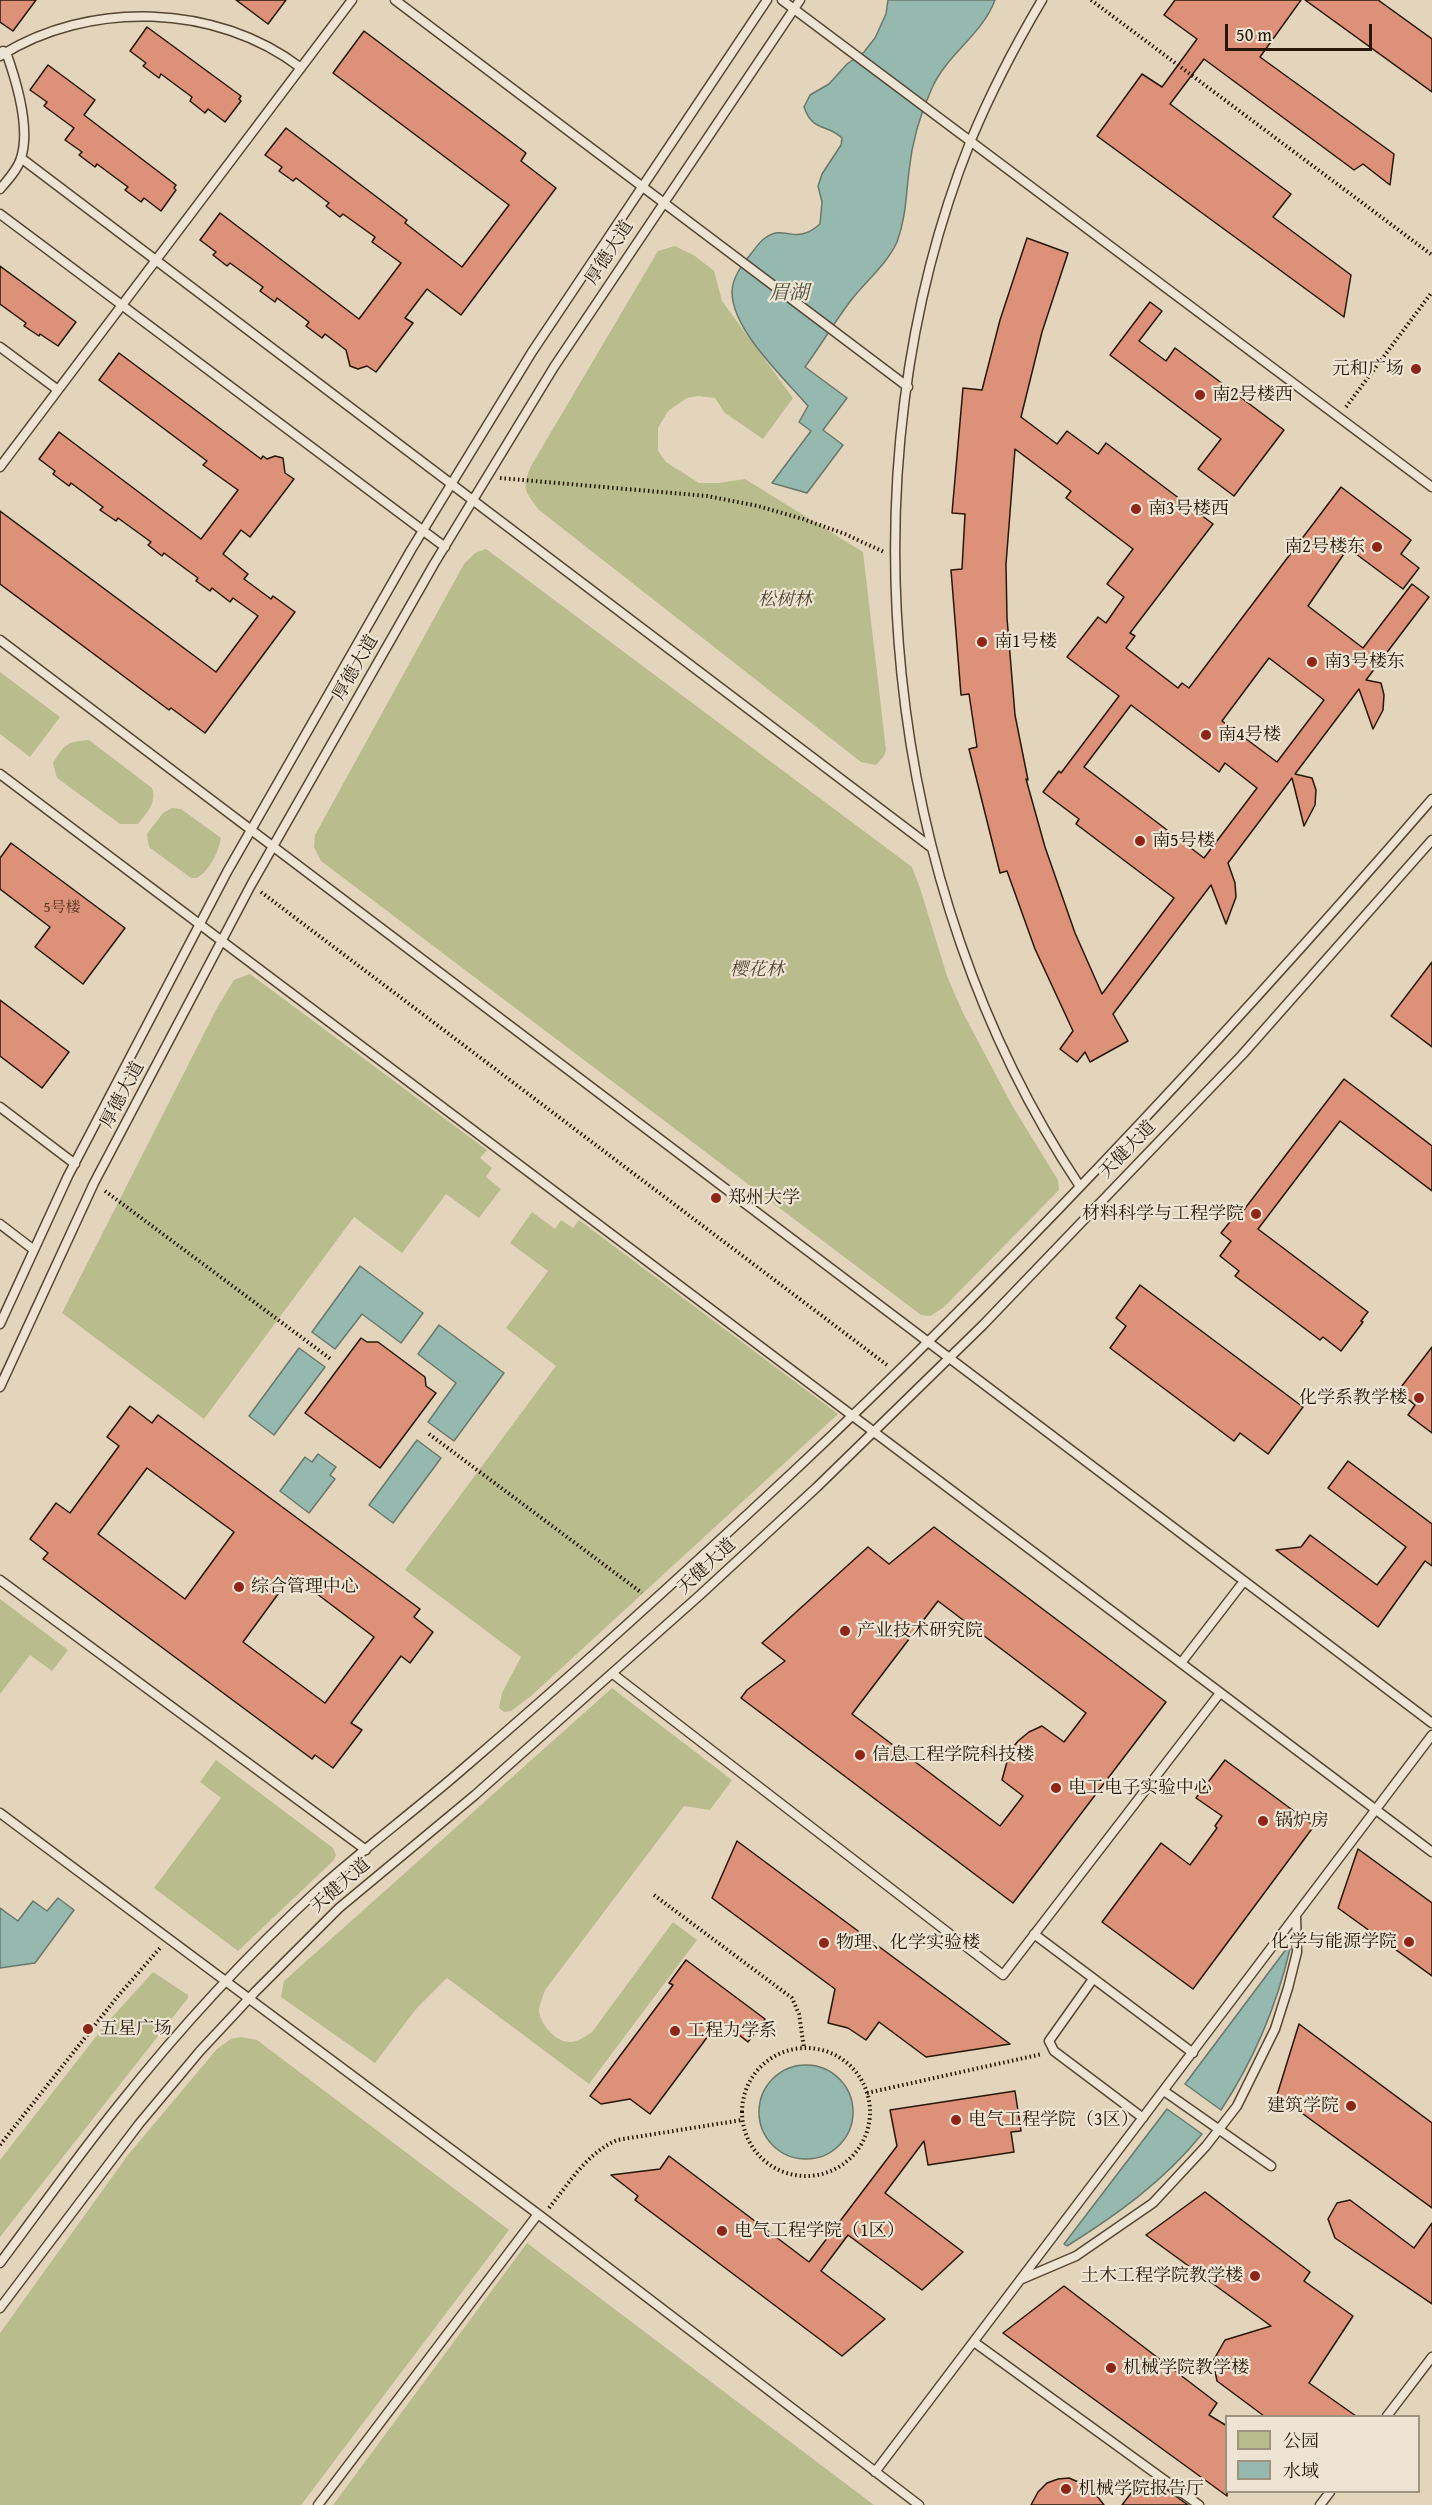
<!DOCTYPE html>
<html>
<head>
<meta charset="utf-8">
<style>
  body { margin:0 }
  #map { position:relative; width:1432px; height:2505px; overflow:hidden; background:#e3d5bb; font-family:"Gentium Book Plus","Noto Serif SC",serif }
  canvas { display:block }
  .legend { position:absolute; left:1225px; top:2415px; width:195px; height:78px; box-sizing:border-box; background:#ede4d3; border:2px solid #9e9281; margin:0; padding:8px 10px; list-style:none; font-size:18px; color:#271706 }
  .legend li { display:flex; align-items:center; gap:12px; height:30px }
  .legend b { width:30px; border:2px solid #9e9281 }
  .scale { position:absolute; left:1225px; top:24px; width:147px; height:27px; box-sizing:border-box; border:3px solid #271706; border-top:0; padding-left:8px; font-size:18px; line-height:21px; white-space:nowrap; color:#271706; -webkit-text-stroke:4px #ede4d3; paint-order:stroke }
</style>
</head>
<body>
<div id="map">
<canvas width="1432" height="2505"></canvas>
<ul class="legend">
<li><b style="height:16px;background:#b9bc8d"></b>公园</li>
<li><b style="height:16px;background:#95b9af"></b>水域</li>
</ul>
<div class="scale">50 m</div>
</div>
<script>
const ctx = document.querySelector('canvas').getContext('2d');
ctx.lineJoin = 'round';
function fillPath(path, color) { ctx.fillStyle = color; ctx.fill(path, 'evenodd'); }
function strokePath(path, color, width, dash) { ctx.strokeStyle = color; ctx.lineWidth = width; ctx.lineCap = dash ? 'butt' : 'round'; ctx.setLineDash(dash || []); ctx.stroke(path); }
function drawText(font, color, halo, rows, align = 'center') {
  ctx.font = font + ' "Gentium Book Plus","Noto Serif SC",serif'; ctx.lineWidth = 4.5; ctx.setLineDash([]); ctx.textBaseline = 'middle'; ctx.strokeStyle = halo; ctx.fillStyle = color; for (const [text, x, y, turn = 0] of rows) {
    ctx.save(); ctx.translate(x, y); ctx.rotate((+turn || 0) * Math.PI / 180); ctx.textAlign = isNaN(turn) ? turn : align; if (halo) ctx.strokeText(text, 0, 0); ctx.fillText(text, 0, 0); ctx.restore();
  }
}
const green = new Path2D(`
  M675,246l20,10 19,15 8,30 71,97 -30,41 -38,-26 -10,-15 -17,-2 -11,2 -19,13 -10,17v23l8,11 33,21h20l26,-4 118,73 23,198 -2,6 -8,9 -15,-3 -322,-252c-14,-19 -18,-21 -8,-44l127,-215z
  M486,549l426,318 8,21 27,88 16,37 50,94 45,73 1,10 -116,118 -13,8 -9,-1 -600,-454 -7,-14 1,-12 149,-271 11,-11z
  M0,672l60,45 -30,40 -30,-23z
  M89,740l63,48c5,14 -5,25 -14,36h-18l-63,-46 -4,-15c13,-20 13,-21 36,-23z
  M172,808l9,1 40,29c-3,15 -11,32 -24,40h-6l-42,-31 -2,-13 16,-21z
  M250,974l237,176 -7,8 12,10 -6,9 15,12 -22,29 -33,-24 -44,59 -48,-36 -150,202 -142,-106 156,-307 16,-26z
  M532,1212l23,17 6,-9 12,8 6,-8 259,194 -307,282 -20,15 -7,1 -5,-4 3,-15 19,-36 -116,-87 151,-204 -50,-38 42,-57 -38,-28z
  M0,1599l68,51 -16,21 -22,-16 -30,39z
  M612,1688l120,92 -22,30 -26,-4 -139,184c-2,6 -5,13 -6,19 0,14 16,33 31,33 8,0 16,-6 22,-10l81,-110 24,18 -108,144 -142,-106 -31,31 -41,54 -94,-66 3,-16z
  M216,1760l117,88 3,7 -3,6 -95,90 -84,-63 67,-90 -21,-16z
  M153,1972l35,23v3l-188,239v-77l105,-135z
  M240,2037l17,3 252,190 -208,275h-301v-172l128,-178 89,-106 14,-10z
  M527,2243l347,262h-541z`);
const water = new Path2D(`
  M888,0h107c-13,35 -48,54 -63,88 -12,26 -20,54 -23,83 -3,24 -3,47 -12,71 -10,22 -31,39 -45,57 -17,22 -31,46 -47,68l42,31 -24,32 20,15 -36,48 -35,-10 39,-52 -12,-9 9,-16c-24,-28 -76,-76 -76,-114 0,-14 10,-27 18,-37 5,-6 9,-13 15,-17 21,-15 29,9 55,-14l2,-22 -4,-16 4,-12 19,-29 1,-7c-15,-15 -29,-5 -38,-31l6,-12 19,-11 18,-20 17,-12 11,-14 11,-24z
  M360,1266l63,47 -22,30 -39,-29 -27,35 -23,-17z
  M439,1325l65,48 -50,68 -26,-19 28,-39 -38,-29z
  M299,1348l26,19 -51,68 -25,-19z
  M417,1440l24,18 -48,65 -24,-18z
  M318,1454l18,13 -6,8 5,4 -26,34 -29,-22 25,-34 7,5z
  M58,1898l16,12 -39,53 -35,5v-60l18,13 15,-20 14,10z
  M1287,1948l3,1c-14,59 -36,111 -69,161l-36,-26z
  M759 2112a47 47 0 1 1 94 0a47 47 0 1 1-94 0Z
  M1167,2109l35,25c-38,47 -84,80 -135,112l-3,-2z`);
const building = new Path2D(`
  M0,0h36l-23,31 -13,-9z
  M236,0h50l-18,24z
  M1175,0h126l-41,57 134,97 -4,31 -27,-21 -9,6 -150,-111 -34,45 121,90 -18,23 78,58 -7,42 -247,-181 45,-62 20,13 35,-48 -33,-24z
  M1305,0h73l54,39v53z
  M147,27l94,69 -2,3 2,2 -16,21 -17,-13 -3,4 -15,-12 2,-4 -31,-23 -2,4 -16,-12 3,-3 -16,-12z
  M364,31l162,122 -5,8 35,27 -95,127 -34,-26 -22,29 8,5 -37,49 -9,-6 -9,3 -8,-3 -4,-16 -21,-16 -3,4 -16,-12 3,-4 -32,-24 -2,4 -15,-11 3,-4 -33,-24 -3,3 -14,-11 3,-3 -16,-12 20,-27 139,106 42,-56 -29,-21 3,-5 -32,-23 -3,3 -14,-11 3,-3 -33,-25 -3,3 -14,-10 3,-4 -17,-12 21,-27 121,92 -2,3 57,44 47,-62 -176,-132z
  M48,65l47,35 -11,15 92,70 -2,3 2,2 -15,21 -17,-13 -3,4 -16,-12 3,-3 -31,-23 -2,3 -16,-12 3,-3 -17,-12 9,-12 -30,-22 3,-4 -17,-12z
  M1027,238l41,15 -26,79 -21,85 36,27 10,-13 31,23 8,-11 107,81 -83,109 5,3 -9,12 52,40 4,-5 7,5 152,-201 70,53 -10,14 18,14 -16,21 -55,-41 -40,58 55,42 49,-64 17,13 -63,83 15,3 3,12 -1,15 -10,19 -14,-40 -64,85 17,4 4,12 -1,15 -11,21 -12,-48 -64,85 7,20 1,14 -10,27 -15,-39 -98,129 15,27 -38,21 -5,-10 -8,10 -17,-13 13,-18 -38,-82 -28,-78 -7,2 -31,-124 8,-2 -8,-53 -8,1 -10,-125 11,-1 3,-55 -13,-1 11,-125 19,2 18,-70zM1015,449l56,42 -5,7 67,51 -26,35 17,13 -18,26 -8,-6 -31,40 52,39 -58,77 -2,-2 -16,21 36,27 -3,5 98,74 -72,96 -27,-61 -30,-86 -19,-68 2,1 -13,-65 -8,-97 -1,-54zM1269,658l55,42 -47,62 -55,-41zM1131,705l88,67 6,-9 32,25 -53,70 -120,-91z
  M0,266l76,56 -18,24 -18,-12 -1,2 -15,-10 2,-3 -26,-19z
  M1150,302l12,9 -23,30 27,20 9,-13 109,82 -50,66 -36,-27 23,-30 -111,-84z
  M119,353l142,106 2,-3 4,3 8,-3 8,2 2,15 9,6 -44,58 -9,-7 -18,24 25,20 -4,5 27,20 2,-3 22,16 -90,121 -34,-25 -2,2 -169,-126v-73l216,161 42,-56 -25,-18 -3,4 -18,-14 -2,3 -14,-10 2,-3 -34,-25 -2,3 -14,-11 3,-3 -33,-24 -2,3 -16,-11 3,-3 -32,-24 -2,3 -16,-12 2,-3 -16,-12 20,-27 142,107 37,-49 -35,-25 4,-4 -108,-81z
  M11,843l114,85 -42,56 -48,-37 15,-20 -50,-38v-31z
  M1432,962v85l-41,-31z
  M0,1000l69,52 -27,36 -42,-32z
  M1344,1079l88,67v45l-92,-70 -82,108 110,83 -7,9 2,1 -22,29 -18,-14 -3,3 -85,-64 4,-5 -19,-15 11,-15 -10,-8 16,-20 3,2z
  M1140,1285l163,122 -35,47 -28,-21 -6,8 -124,-93 16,-22 -10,-8z
  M361,1338l6,4h11l47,35 1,9 10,7 -56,75 -75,-55z
  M1432,1347v86l-24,-18 7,-10 -17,-14z
  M130,1406l22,17 6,-8 262,194 -6,8 19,15 -23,31 -9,-7 -50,67 11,7 -29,38 -18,-13 -3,4 -269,-200 5,-6 -18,-14 26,-36 14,10 49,-67 -12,-9zM147,1468l87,64 -49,67 -87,-65zM292,1575l82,62 -49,66 -82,-61z
  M1348,1461l84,63v42l-7,-5 -47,66 -102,-77 25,-3 9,-12 67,50 29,-38 -78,-59z
  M934,1527l232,175 -153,201 -272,-205 6,-8 38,-29 -23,-18 106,-96 21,17zM938,1601l148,112 -22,29 -22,-16 -13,6 -11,9 -8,10 -8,29 21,16 -23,30 -148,-112z
  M1225,1760l89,66 -121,163 -91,-67 59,-79 29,22 27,-37 -2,-2 7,-10 -26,-18z
  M737,1841l273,203 -84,13 -47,-35 -13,18 -18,-12 -20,-5 7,-34 -123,-91z
  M1358,1849l74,54v73l-94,-68z
  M686,1960l79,59 -17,23 -28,-22 -70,94 -20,-15 -29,5 -11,-8 83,-111 -4,-2z
  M1299,2024l133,99v85l-155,-113z
  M1015,2091l6,40 -10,1 3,20 -86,13 -4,-24 -39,52 78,59 -41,38 -74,-55 -27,36 64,48 -43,37 -207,-156 3,-4 -27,-21 49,-6 9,-13 140,106 88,-116 -7,-36z
  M1205,2192l105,80 -6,9 49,35 -44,67 47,33h-92l-47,-35 -4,-20 12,-21 46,-14 -125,-91z
  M1350,2200l64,48 18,-25v81l-97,-66 -7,-19 9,-16z
  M1064,2286l153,117 -8,12 18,11v70l-224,-163z
  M1069,2478l21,9 14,18h-73l7,-13 9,-9 11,-4z
  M1138,2484l17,12 7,-10 26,19h-66z`);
const path = new Path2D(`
  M1091,0l341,255
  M1346,407l86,-115
  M500,478l207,18 51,10 45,13 42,15 39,18
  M261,892l626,473
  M105,1191l227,169
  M429,1434l213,159
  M654,1895l138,103 7,16 5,34
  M742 2112a64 64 0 1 1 128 0a64 64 0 1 1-128 0Z
  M867,2093l175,-39
  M0,2145l118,-149 42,-48
  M549,2208c21,-26 37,-54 68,-68l125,-20`);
const service = new Path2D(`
  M395,0l513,387
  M782,0l650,487
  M1042,0c-26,44 -51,92 -71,140 -132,330 -89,749 108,1045
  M0,56c89,-56 216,-53 301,12
  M21,158l911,690
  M0,189c8,-9 18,-20 21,-31 10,-31 -5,-78 -15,-106l-3,-1
  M0,214l445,333
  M0,347l58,43
  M0,467l352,-467
  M0,640l1432,1083
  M0,774l1432,1078
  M0,1107l75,57
  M0,1224l34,26
  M0,1324l68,-148 159,-304 184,-322 121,-198 235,-352
  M0,1387l94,-204 157,-298 183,-321 120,-197 246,-367
  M0,1580l366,270
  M1181,1663l63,-82
  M613,1674l390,301 217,-282
  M0,1813l542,404 377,288
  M1034,1934l159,119
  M1093,1979l-44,62 5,10 89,67
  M1164,2091l107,75
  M0,2263c39,-52 77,-106 118,-157 61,-77 130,-152 203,-219 46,-41 96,-78 143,-119 112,-96 221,-195 329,-296 226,-212 437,-440 639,-673
  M1022,2279l54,-23 77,-53 53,-57 31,-40 38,-77 13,-41 9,-36 -1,-36
  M0,2308l139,-184 61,-73 56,-60 83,-83 136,-113 225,-200 117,-108 166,-162 259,-270 190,-215
  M974,2342l225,163
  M1387,2416l45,-59
  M875,2472l557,-737
  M318,2505l220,-291
  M1320,2505l10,-13`);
const markers = [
  [1416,369,6,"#8f2418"],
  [1200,395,6,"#8f2418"],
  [1136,509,6,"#8f2418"],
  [1377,547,6,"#8f2418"],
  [982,642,6,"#8f2418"],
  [1312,662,6,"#8f2418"],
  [1206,735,6,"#8f2418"],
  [1140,841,6,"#8f2418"],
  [716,1198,6,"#8f2418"],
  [1256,1214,6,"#8f2418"],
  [1419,1398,6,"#8f2418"],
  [239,1587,6,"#8f2418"],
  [845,1631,6,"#8f2418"],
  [860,1755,6,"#8f2418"],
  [1056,1788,6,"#8f2418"],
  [1263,1821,6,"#8f2418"],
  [1409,1942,6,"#8f2418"],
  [824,1943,6,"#8f2418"],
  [88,2029,6,"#8f2418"],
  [675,2031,6,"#8f2418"],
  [1351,2106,6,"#8f2418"],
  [956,2120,6,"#8f2418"],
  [722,2231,6,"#8f2418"],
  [1255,2276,6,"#8f2418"],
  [1111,2368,6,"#8f2418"],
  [1066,2489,6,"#8f2418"]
];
const numberNames = [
  ["5号楼",62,908]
];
const streetNames = [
  ["厚德大道",610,253,-57],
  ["厚德大道",356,668,-60],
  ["厚德大道",123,1095,-62],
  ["天健大道",1128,1150,-46],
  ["天健大道",707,1567,-43],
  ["天健大道",341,1886,-41]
];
const poiNames = [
  ["元和广场",1404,369,"right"],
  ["南2号楼西",1212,395],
  ["南3号楼西",1148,509],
  ["南2号楼东",1365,547,"right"],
  ["南1号楼",994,642],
  ["南3号楼东",1324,662],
  ["南4号楼",1218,735],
  ["南5号楼",1152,841],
  ["郑州大学",728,1198],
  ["材料科学与工程学院",1244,1214,"right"],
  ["化学系教学楼",1407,1398,"right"],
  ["综合管理中心",251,1587],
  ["产业技术研究院",857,1631],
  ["信息工程学院科技楼",872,1755],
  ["电工电子实验中心",1068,1788],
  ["锅炉房",1275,1821],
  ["化学与能源学院",1397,1942,"right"],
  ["物理、化学实验楼",836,1943],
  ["五星广场",100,2029],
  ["工程力学系",687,2031],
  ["建筑学院",1339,2106,"right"],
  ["电气工程学院（3区）",968,2120],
  ["电气工程学院（1区）",734,2231],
  ["土木工程学院教学楼",1243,2276,"right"],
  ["机械学院教学楼",1123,2368],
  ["机械学院报告厅",1078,2489]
];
const parkNames = [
  ["松树林",785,600],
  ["樱花林",757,970]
];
const waterNames = [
  ["眉湖",789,294]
];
fillPath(green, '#b9bc8d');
fillPath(water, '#95b9af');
strokePath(water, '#69786b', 1.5);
fillPath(building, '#dc9178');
strokePath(building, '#271706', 1.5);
strokePath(service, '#564633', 11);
strokePath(path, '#271706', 4, [1.5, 3]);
strokePath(service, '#ede4d3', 8);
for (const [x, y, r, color] of markers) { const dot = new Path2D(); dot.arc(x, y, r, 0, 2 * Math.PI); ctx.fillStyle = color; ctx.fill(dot); strokePath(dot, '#ede4d3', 2); }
drawText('15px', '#543622', null, numberNames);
drawText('18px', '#271706', '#ede4d3', streetNames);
drawText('18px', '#271706', '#ede4d3', poiNames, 'left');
drawText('italic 18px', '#53492e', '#ede4d3', parkNames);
drawText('italic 20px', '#4e5041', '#ede4d3', waterNames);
</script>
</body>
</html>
